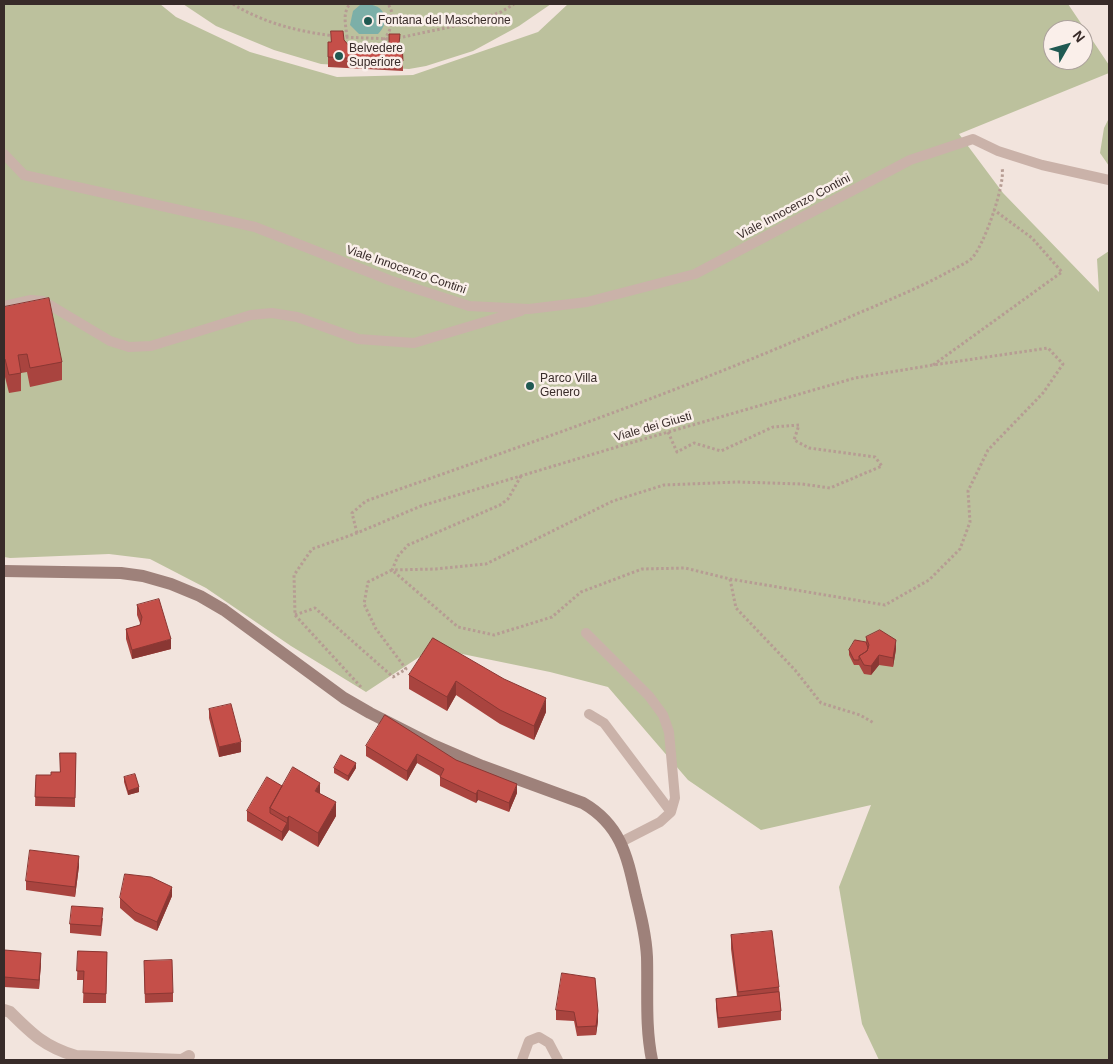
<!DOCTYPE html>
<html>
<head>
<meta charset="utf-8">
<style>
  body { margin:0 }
  #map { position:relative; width:1113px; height:1064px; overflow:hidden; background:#f2e4dd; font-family:Helvetica,sans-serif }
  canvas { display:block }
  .frame { position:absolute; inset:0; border:5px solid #382b29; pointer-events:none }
  .north { position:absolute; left:1043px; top:20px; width:50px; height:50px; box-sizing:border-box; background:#faefea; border:1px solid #aca19d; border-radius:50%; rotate:52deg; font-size:14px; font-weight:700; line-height:20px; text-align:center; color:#382b29 }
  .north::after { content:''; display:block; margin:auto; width:18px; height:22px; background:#1f5952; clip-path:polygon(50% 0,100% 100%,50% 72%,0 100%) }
</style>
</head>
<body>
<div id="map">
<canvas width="1113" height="1064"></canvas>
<div class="frame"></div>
<div class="north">N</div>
</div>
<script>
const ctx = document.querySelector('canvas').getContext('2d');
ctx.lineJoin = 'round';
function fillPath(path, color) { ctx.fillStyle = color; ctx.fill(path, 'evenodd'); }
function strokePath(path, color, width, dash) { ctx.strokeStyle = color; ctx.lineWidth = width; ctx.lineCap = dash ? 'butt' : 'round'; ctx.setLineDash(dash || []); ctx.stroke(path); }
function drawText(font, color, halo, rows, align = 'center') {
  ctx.font = font + ' Helvetica,sans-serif'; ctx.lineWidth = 5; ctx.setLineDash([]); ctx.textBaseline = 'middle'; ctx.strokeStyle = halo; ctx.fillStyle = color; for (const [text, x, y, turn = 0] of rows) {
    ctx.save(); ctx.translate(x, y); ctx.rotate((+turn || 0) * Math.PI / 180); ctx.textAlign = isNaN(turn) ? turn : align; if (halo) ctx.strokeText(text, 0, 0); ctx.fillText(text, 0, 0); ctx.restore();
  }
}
const green = new Path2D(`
  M4,4h156l16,13 74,35 87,25 76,-2 125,-43 30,-28h500l41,61v8l-150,61 44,59 96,99 -2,-33 12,-8v809h-230l-17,-36 -23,-137 32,-82 -110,25 -73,-50 -80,-93 -58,-15 -117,-24 -67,44 -75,-46 -85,-58 -56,-29 -41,-5 -99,4 -6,-1zM1053,30h30v30h-30z
  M183,4h368l-32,22 -46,25 -47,15 -17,3 -88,-5 -47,-14 -58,-24z
  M1109,118v48l-9,-13 4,-25z`);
const water = new Path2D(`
  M365,4c20,0 26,17 13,30h-19l-9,-9 3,-14 7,-6z`);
const path = new Path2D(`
  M233,4c30,19 67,28 102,32
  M341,37l51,2
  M347,37c-1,-11 -5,-24 3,-33
  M398,38l71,-15 32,-11 13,-8
  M384,40c8,-12 12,-24 4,-36
  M521,476l-13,23 -8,6 -92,40 -10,11 -6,14 44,-1 50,-5 127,-63 51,-16 74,-3 64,2 28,4 52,-22 -7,-9 -66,-9 -15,-8 5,-15 -26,2 -52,24 -27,-8 -17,9 -9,-20
  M357,533l-5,-20 14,-12c164,-58 328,-114 486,-185 32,-14 65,-27 96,-44 7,-4 17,-8 23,-13 12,-10 35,-76 31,-91
  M730,579l6,29 59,62 26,33 39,12 14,8
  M295,615l20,-7 78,69 13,-8 -30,-40 -12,-25 4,-22 24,-12 66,57 36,8 58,-18 29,-25 61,-23 43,-1 45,11 155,26 44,-25 31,-31 10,-27 -2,-31 20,-41 55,-57 20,-29 -15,-16 -115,17 129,-93 -30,-34 -38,-28
  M361,687l-66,-72 -1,-40 18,-26 45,-16 64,-27 199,-60 235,-68 78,-13`);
const lane = new Path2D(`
  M4,154l20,21 231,52 134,53 80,26 60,3 58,-7 108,-28 215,-114 63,-21 25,12 44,14 67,15
  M4,306l27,-6 12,1 67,40 19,6 22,-1 100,-31 21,-2 25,4 61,22 56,4 107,-32
  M586,633l63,63 14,19 6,17 6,66 -4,14 -11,10 -39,20
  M589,714l15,9 67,89
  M522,1060l7,-19 10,-4 10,6 9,17`);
const street = new Path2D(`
  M4,1010l6,2c22,22 35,35 66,44l106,4 7,-4`);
const secondary = new Path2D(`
  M4,571l117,2 22,3 28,8 29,12 24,14 120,88 26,15 63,32 49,21 101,37c38,22 44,53 53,93 5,20 10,40 11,61 1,35 -2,69 5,103`);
const wall = new Path2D(`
  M331,31l13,9 7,8 27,1 24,-5 1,27 -75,-4v-25h3z
  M4,307l58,55v18l-32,7 -3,-15 -6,1v18l-12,2 -4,-16 -1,1z
  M137,605l34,44 -39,10 -6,-20v-10l14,-4v-2l-3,-8z
  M866,637l30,12 -3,18 -14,-2 -8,10 -7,-1 -5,-9h-5l-5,-10v-5l17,-8z
  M433,638l113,74 -12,28 -34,-16 -44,-29 -9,16 -38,-22v-14z
  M209,709l32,43 -22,5 -10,-39z
  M366,746l90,14 61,33 -8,19 -31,-12 -2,3 -36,-17v-10l-23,-13 -10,18 -41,-25z
  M76,753l-1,54 -40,-1 1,-31h15l9,-3z
  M334,768h22l-8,13 -14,-8z
  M124,777l15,15 -11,3 -4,-13z
  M282,785l54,31 -18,31 -29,-17 -7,11 -35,-20v-10z
  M79,866l-4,31 -49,-7v-9z
  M172,896l-15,35 -22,-10 -15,-13v-10z
  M103,918l-2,18 -31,-3v-9z
  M731,935l48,52 2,24v9l-63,8 -2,-20v-9l21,-3 -6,-47z
  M4,950l37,13 -2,26 -35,-2z
  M78,951l29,1 -1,51h-23l1,-23h-7z
  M144,971l29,22v9l-28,1z
  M595,978l3,43 -2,14 -19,1 -3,-15 -18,-1v-10z`);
const shadedWall = new Path2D(`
  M171,639v10l-39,10v-9z
  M896,640v9l-3,18v-9z
  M879,655v10l-8,10v-9z
  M456,681v14l-9,16v-14z
  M546,698v14l-12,28v-14z
  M241,742v10l-22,5v-10z
  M417,754v9l-10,18v-10z
  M356,763v5l-8,13v-5z
  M320,783v14l-5,-6z
  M517,784v9l-8,19v-9z
  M139,787v5l-11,3v-4z
  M478,790v10l-2,3v-9z
  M336,802v14l-18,31v-14z
  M289,816v14l-7,11v-9l5,-9v-5z
  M79,856v10l-4,31v-10z
  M172,887v9l-15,35v-9z
  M41,953v10l-2,26v-9z
  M598,1011v10l-2,14v-9z`);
const building = new Path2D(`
  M331,31h12l1,9 7,8 27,1 11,-4v-11h11l-1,10h3l1,17 -75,-4v-15h3z
  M49,298l13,64 -32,6 -3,-14 -9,1 3,18 -12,2 -4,-16h-1v-52z
  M159,599l12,40 -39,11 -6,-21 14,-4 2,-8 -5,-12z
  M880,630l16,10 -3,18 -14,-3 -8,11 -7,-1 -5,-9 8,-5 2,-6 -3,-8z
  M433,638l71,41 42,19 -12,28 -34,-16 -44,-29 -9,16 -38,-22z
  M855,640l11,2 2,6 -1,3 -8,5v4h-5l-5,-10z
  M231,704l10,38 -22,5 -10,-38z
  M385,715l71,45 61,24 -8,19 -31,-13 -2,4 -36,-17 4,-8 -27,-15 -10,17 -41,-25z
  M60,753h16l-1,45 -40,-1 1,-22h15v-3h9z
  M341,755l15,8 -8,13 -14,-8z
  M293,767l27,16 -5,8 21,11 -18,31 -29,-17 -2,2 -17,-10z
  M135,774l4,13 -11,4 -4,-14z
  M267,777l15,9 -12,22v5l17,10 -5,9 -35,-21z
  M30,850l49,6 -4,31 -49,-6z
  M125,874l26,3 21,10 -15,35 -22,-10 -15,-14z
  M72,906l31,2 -2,18 -31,-2z
  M772,931l7,56 -41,5 -7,-57z
  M4,950l37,3 -2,27 -35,-3z
  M78,951l29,1 -1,42 -23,-1 1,-22h-7z
  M172,960l1,33 -28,1 -1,-33z
  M562,973l33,5 3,33 -2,15 -19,1 -3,-15 -18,-2z
  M779,992l2,19 -63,7 -2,-19z`);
const markers = [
  [368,21,5,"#1f5952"],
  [339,56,5,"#1f5952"],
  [530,386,5,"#1f5952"]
];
const poiNames = [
  ["Fontana del Mascherone",378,21],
  ["Belvedere",349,49],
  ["Superiore",349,63],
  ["Parco Villa",540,379],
  ["Genero",540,393]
];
const streetNames = [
  ["Viale Innocenzo Contini",794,207,-28],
  ["Viale Innocenzo Contini",406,270,19],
  ["Viale dei Giusti",653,427,-16]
];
fillPath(green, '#bcc19d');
fillPath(water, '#7cafa8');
strokePath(path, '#b69c93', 3, [2.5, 2.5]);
strokePath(lane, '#cab2a9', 10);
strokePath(street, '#cab2a9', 12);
strokePath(secondary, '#9e817a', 12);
fillPath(wall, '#a9443f');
fillPath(shadedWall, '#8a3733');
fillPath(building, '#c54f49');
strokePath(building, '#8a3733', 1);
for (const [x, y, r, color] of markers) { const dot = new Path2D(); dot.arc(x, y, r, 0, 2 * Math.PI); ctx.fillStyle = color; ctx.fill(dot); strokePath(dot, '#faefea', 2); }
drawText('12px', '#382b29', '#faefea', poiNames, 'left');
drawText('12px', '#382b29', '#faefea', streetNames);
</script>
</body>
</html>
